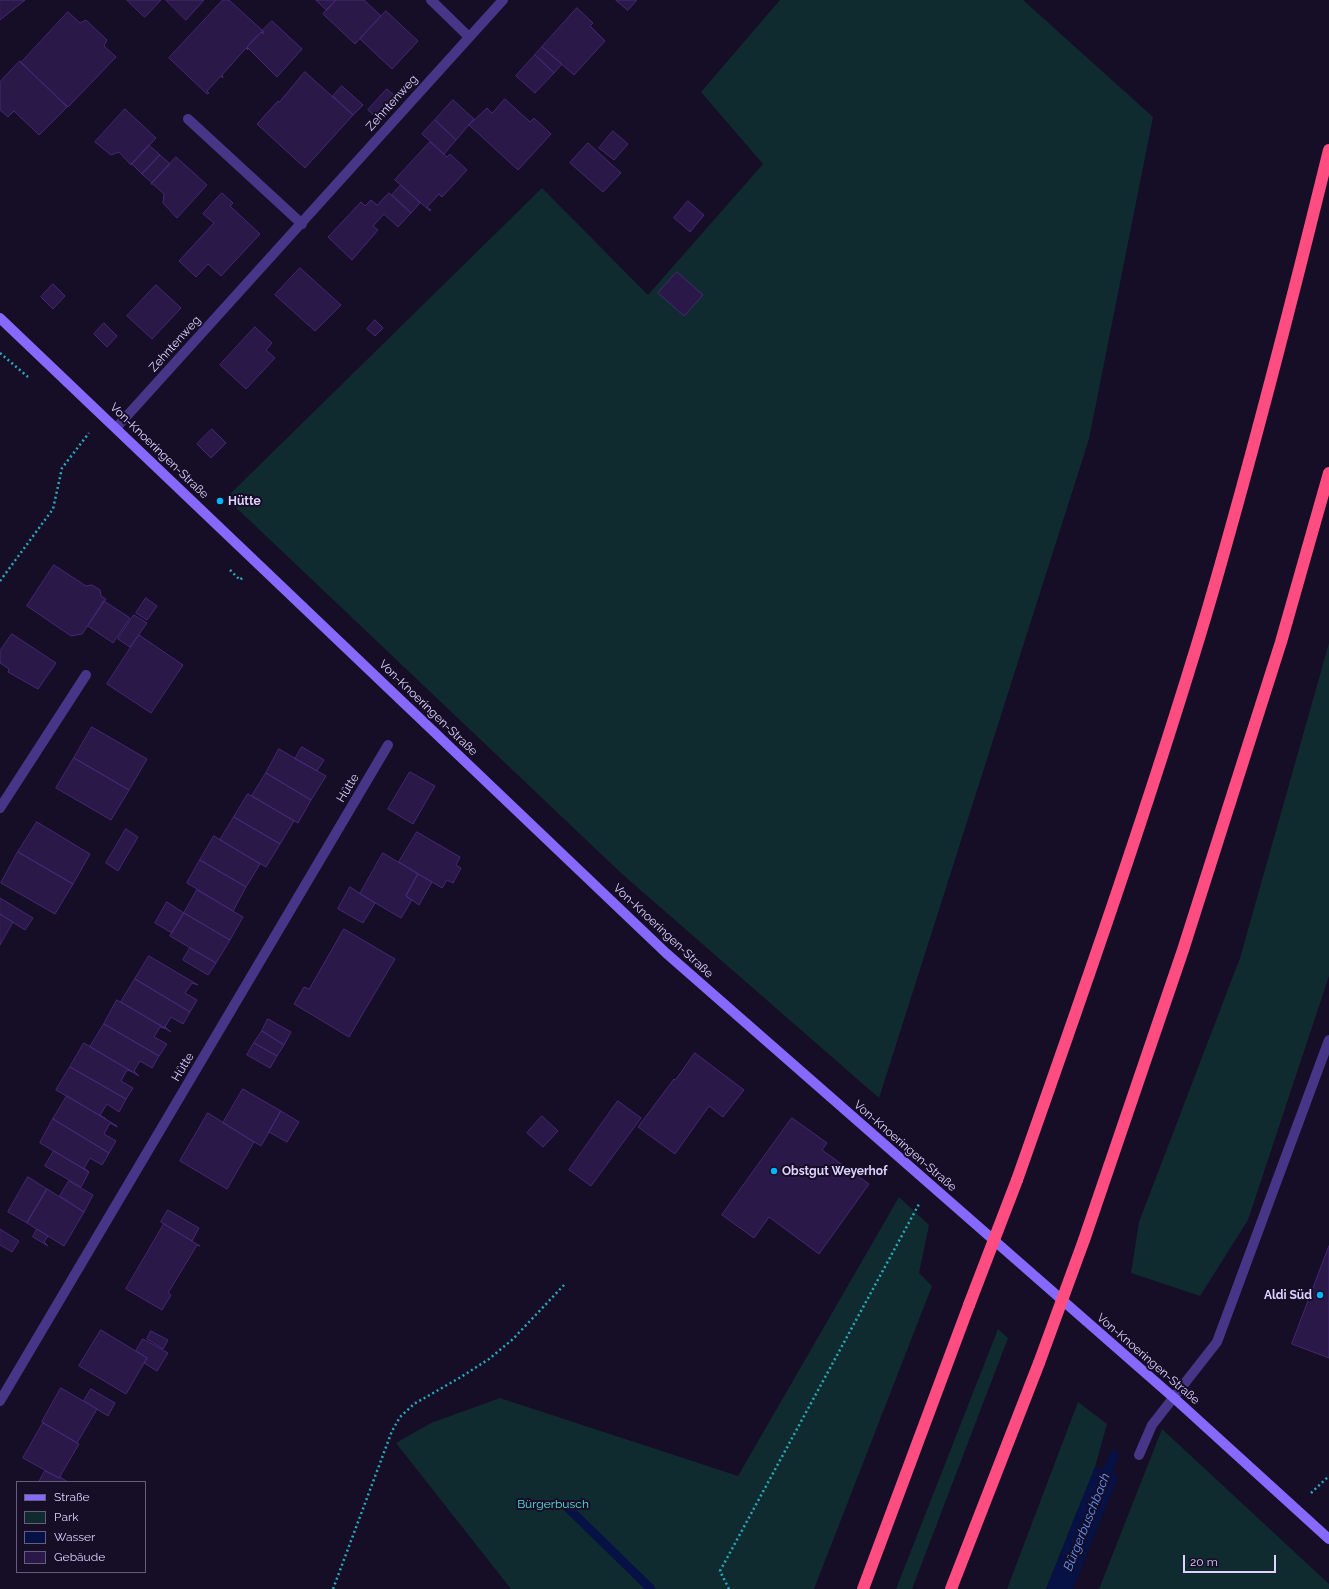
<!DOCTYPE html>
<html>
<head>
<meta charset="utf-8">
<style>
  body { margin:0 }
  #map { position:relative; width:1329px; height:1589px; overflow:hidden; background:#160d26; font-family:Raleway,sans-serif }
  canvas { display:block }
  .legend { position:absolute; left:16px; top:1481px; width:130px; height:92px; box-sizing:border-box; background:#160d26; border:1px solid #665c7d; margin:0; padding:5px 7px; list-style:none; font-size:12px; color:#dfd2ff }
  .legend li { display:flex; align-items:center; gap:8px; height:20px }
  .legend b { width:20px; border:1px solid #665c7d }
  .scale { position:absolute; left:1183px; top:1555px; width:93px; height:18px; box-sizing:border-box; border:2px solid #dfd2ff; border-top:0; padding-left:5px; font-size:12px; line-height:14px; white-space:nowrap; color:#dfd2ff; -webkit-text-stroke:3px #160d26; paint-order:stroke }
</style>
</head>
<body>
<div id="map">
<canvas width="1329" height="1589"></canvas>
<ul class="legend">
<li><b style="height:5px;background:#8869ff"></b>Straße</li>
<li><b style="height:11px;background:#102b30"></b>Park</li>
<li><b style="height:11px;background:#061245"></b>Wasser</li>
<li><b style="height:11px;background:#2a1848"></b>Gebäude</li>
</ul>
<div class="scale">20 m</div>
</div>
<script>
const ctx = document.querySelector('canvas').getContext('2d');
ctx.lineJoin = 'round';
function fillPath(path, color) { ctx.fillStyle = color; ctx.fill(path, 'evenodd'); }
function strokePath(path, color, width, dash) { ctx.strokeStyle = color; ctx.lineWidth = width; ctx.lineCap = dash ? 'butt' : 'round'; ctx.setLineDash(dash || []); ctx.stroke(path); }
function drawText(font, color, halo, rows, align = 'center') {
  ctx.font = font + ' Raleway,sans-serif'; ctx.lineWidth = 4; ctx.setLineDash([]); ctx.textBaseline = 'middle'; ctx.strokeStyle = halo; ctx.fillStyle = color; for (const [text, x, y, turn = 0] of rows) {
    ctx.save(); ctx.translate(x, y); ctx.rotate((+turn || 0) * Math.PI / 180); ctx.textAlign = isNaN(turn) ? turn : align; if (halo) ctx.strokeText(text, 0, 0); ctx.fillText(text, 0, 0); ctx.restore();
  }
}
const green = new Path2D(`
  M780,0h243l130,117 -64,322 -210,659 -258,-225 -395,-375 316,-310 106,107 115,-131 -62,-72z
  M1329,643v333l-81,244 -48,76 -69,-23 8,-51 101,-264z
  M899,1197l30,28 -10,48 13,13 -118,303h-303l-115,-146 35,-20 69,-25 238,78z
  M998,1329l10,9 -96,251h-16z
  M1078,1402l29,22 -12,43 -49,122h-39z
  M1162,1429l167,155v5h-230z`);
const water = new Path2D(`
  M1095,1467l23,9 -45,113h-27z`);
const stream = new Path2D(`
  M1103,1483l11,-28
  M566,1506l85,83`);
const building = new Path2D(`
  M0,0h25l-25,20z
  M127,0h34l-16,17z
  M166,0h38l-18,20z
  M223,0h6l35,32 -1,2 -2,-2 -14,15 1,3 -2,-2 -24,27 1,3 -2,-2 -14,15 2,2 -2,1 -38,-36z
  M316,0h20l-9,10z
  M336,0h28l17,16 -26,28 -32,-30z
  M616,0h21l-9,10z
  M577,8l16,15 -3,3 15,15 -31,34 -32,-28z
  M386,11l32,30 -26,28 -32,-30z
  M68,12l12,11 6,-3 21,20 -3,6 12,11 -48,50 -47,-44z
  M272,21l30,28 -25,28 -30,-30 14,-15 2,2 -1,-3z
  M542,47l20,17 -8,9 -19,-18z
  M535,55l19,18 -19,20 -19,-17z
  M20,61l47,46 -28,28 -25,-24 -6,6 -8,-7v-28z
  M305,72l48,43 -48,53 -48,-44 21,-23 1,1z
  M342,86l21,19 -10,10 -20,-19z
  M387,89l11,10 -20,20 -10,-9z
  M505,99l25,23 4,-4 17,16 -33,36 -49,-45 18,-17 5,5z
  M453,100l21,19 -18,21 -21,-20z
  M125,109l31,29 -25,27 -12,-13 -8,3 -16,-13z
  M435,120l21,20 -12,14 -22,-20z
  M613,131l15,13 -14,16 -15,-12z
  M430,142l17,15 3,-3 17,16 -25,27 -3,-3 -12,13 4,3 -1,1 -35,-31z
  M588,143l33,30 -18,19 -33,-29z
  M149,145l11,10 -18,19 -10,-10z
  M160,155l10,9 -18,19 -10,-9z
  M176,157l31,28 -30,33 -14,-15 1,-9 -11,-10h-2z
  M401,185l19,18 -9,10 -19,-18z
  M222,193l11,10 -3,3 30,28 -39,42 -13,-12 -12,13 -17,-16 35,-38 -11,-9z
  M389,193l22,20 -13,14 -14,-13 -11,12 5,4 -26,30 -24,-23 33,-35 4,4 6,-6 6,5z
  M688,201l16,14 -14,17 -16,-14z
  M300,268l41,37 -26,26 -40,-36z
  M677,272l26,23 -19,21 -26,-23z
  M53,284l12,12 -12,13 -12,-12z
  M156,285l25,23 -29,31 -25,-23z
  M375,320l8,8 -8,8 -8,-7z
  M104,323l13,13 -10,11 -13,-13z
  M255,327l17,16 -6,7 9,8 -29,31 -26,-24z
  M212,429l14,14 -15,15 -14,-14z
  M54,565l32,21 6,-1 8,5 1,6 5,3 -24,35 -11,2 -44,-30z
  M146,598l11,8 -10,14 -11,-7z
  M104,601l26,17 -17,25 -25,-17z
  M134,615l13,8 -17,24 -12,-8z
  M12,634l44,29 -18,26 -30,-17 1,-3 -9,-6v-12z
  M139,635l44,30 -32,48 -44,-29z
  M92,727l55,32 -18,31 -55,-32z
  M302,747l22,13 -7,11 -22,-12z
  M279,749l47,27 -15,24 -45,-27z
  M74,758l55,32 -18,30 -55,-32z
  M410,772l25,14 -22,38 -25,-15z
  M266,773l45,27 -13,23 -46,-27z
  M248,794l46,27 -14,23 -46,-27z
  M234,817l46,27 -14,23 -46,-27z
  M37,822l53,32 -17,30 -55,-32z
  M126,829l12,8 -20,34 -12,-8z
  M417,832l43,25 -4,8 5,3 -8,15 -6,-3 -5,8 -43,-26z
  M214,836l46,28 -14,23 -46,-27z
  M18,852l55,32 -18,30 -54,-31z
  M383,853l35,21 -12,22 6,4 -11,18 -41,-24z
  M200,860l46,27 -13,24 -46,-28z
  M418,874l14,8 -13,23 -13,-9z
  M350,887l25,16 -12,20 -25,-14z
  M197,890l46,27 -13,23 -46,-27z
  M0,898l33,20 -8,12 -25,-16z
  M167,902l17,11 -12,20 -17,-10z
  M184,913l46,27 -14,23 -46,-27z
  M0,914l13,8 -13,23z
  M344,929l51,30 -46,78 -55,-33 10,-17 5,2z
  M190,948l26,15 -8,12 -25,-15z
  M149,956l49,29 -6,-2 -7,10 12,7 -7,12 -55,-33z
  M135,979l55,33 -7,12 -12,-7 -6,10 6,5 -50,-30z
  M117,1000l50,29 -7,-2 -6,10 13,7 -8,12 -55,-32z
  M268,1019l23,13 -7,13 -22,-14z
  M104,1024l55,32 -7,12 -12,-7 -6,10 5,5 -49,-29z
  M262,1031l22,14 -7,11 -23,-13z
  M84,1043l49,29 -6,-2 -6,11 12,7 -7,11 -56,-32z
  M254,1043l23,13 -7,12 -23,-13z
  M695,1053l49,37 -21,27 -14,-11 -34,48 -37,-27 36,-48 1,1z
  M70,1067l56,32 -7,13 -12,-8 -7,11 6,4 -50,-29z
  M243,1089l38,22 -20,35 -38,-23z
  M67,1096l50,30v1l-7,-4 -6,11 12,7 -7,12 -56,-34z
  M618,1101l23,17 -50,68 -22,-16z
  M281,1111l18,11 -12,20 -18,-10z
  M208,1113l46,29 -27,47 -47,-28z
  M542,1116l16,15 -15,16 -16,-14z
  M792,1118l35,25 -5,7 47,34 -50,70 -50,-37 -15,21 -32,-23z
  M53,1119l56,34 -7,12 -12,-7 -6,10 5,4 -49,-29z
  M54,1151l35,21 -8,15 -36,-21z
  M28,1177l19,12 -20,34 -19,-11z
  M69,1181l24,14 -9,17 -24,-16z
  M47,1189l37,23 -20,34 -37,-23z
  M168,1210l31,18 -7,13 -31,-19z
  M164,1224l36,22 -3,-1 -29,48 3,2 -9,15 -36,-21z
  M0,1229l19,12 -7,11 -12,-7z
  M37,1229l11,7 -4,6 4,4 -15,-9z
  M1329,1246v112l-37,-14z
  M101,1330l46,28 -21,36 -47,-28z
  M151,1331l17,9 -5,9 -16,-10z
  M143,1339l25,14 -11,18 -13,-8 3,-5 -11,-7z
  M61,1388l36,21 -20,34 -35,-21z
  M91,1389l24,14 -7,13 -24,-15z
  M43,1423l36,21 -20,34 -36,-20z
  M45,1471l14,7 1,-1 8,5h-29z`);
const path = new Path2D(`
  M0,353l28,24
  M230,570l10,10 2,-2
  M0,581l53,-72 9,-41 27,-35
  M1311,1493l18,-17
  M333,1589l59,-158 8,-14 14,-13 47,-27 28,-18 24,-20 51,-54
  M729,1589l-9,-18 199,-367`);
const service = new Path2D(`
  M188,119l114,105
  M1139,1455l13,-30 65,-83 112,-302`);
const minor = new Path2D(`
  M431,0l38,37
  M116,428l387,-428
  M0,808l86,-133
  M0,1401l388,-656`);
const secondary = new Path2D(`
  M0,318l666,635 508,445 155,141`);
const motorway = new Path2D(`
  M1017,1180c66,-187 132,-375 189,-565 45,-154 85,-310 123,-465
  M1084,1240l99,-290 98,-308 48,-169
  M863,1589l106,-284
  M951,1589l88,-226`);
const motorwayBridge = new Path2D(`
  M969,1305l48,-125
  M1039,1363l45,-123`);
const markers = [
  [220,501,4,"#00b6fd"],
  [774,1171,4,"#00b6fd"],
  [1320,1295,4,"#00b6fd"]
];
const streetNames = [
  ["Zehntenweg",392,103,-48],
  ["Zehntenweg",175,344,-48],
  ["Von-Knoeringen-Straße",159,451,44],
  ["Von-Knoeringen-Straße",428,708,44],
  ["Hütte",348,788,-59],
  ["Von-Knoeringen-Straße",663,931,43],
  ["Hütte",183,1067,-59],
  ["Von-Knoeringen-Straße",905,1146,41],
  ["Von-Knoeringen-Straße",1148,1359,41]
];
const poiNames = [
  ["Hütte",228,501],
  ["Obstgut Weyerhof",782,1171],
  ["Aldi Süd",1312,1295,"right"]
];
const parkNames = [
  ["Bürgerbusch",553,1504]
];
const waterNames = [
  ["Bürgerbuschbach",1087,1522,-68]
];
fillPath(green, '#102b30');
fillPath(water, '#061245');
strokePath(stream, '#061245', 9);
fillPath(building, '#2a1848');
strokePath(building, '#462876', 1);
strokePath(path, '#26acbe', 2.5, [2, 3]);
strokePath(service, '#473588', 10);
strokePath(minor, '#473588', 10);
strokePath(secondary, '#8869ff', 10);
strokePath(motorway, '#ff4d82', 12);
strokePath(motorwayBridge, '#ff4d82', 12);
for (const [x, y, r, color] of markers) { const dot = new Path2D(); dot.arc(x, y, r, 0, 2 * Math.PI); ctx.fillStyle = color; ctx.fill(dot); strokePath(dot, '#160d26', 1.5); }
drawText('12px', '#dfd2ff', '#160d26', streetNames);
drawText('bold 12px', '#dfd2ff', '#160d26', poiNames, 'left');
drawText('12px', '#55e7de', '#160d26', parkNames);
drawText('italic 13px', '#6098ff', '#160d26', waterNames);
</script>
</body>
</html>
